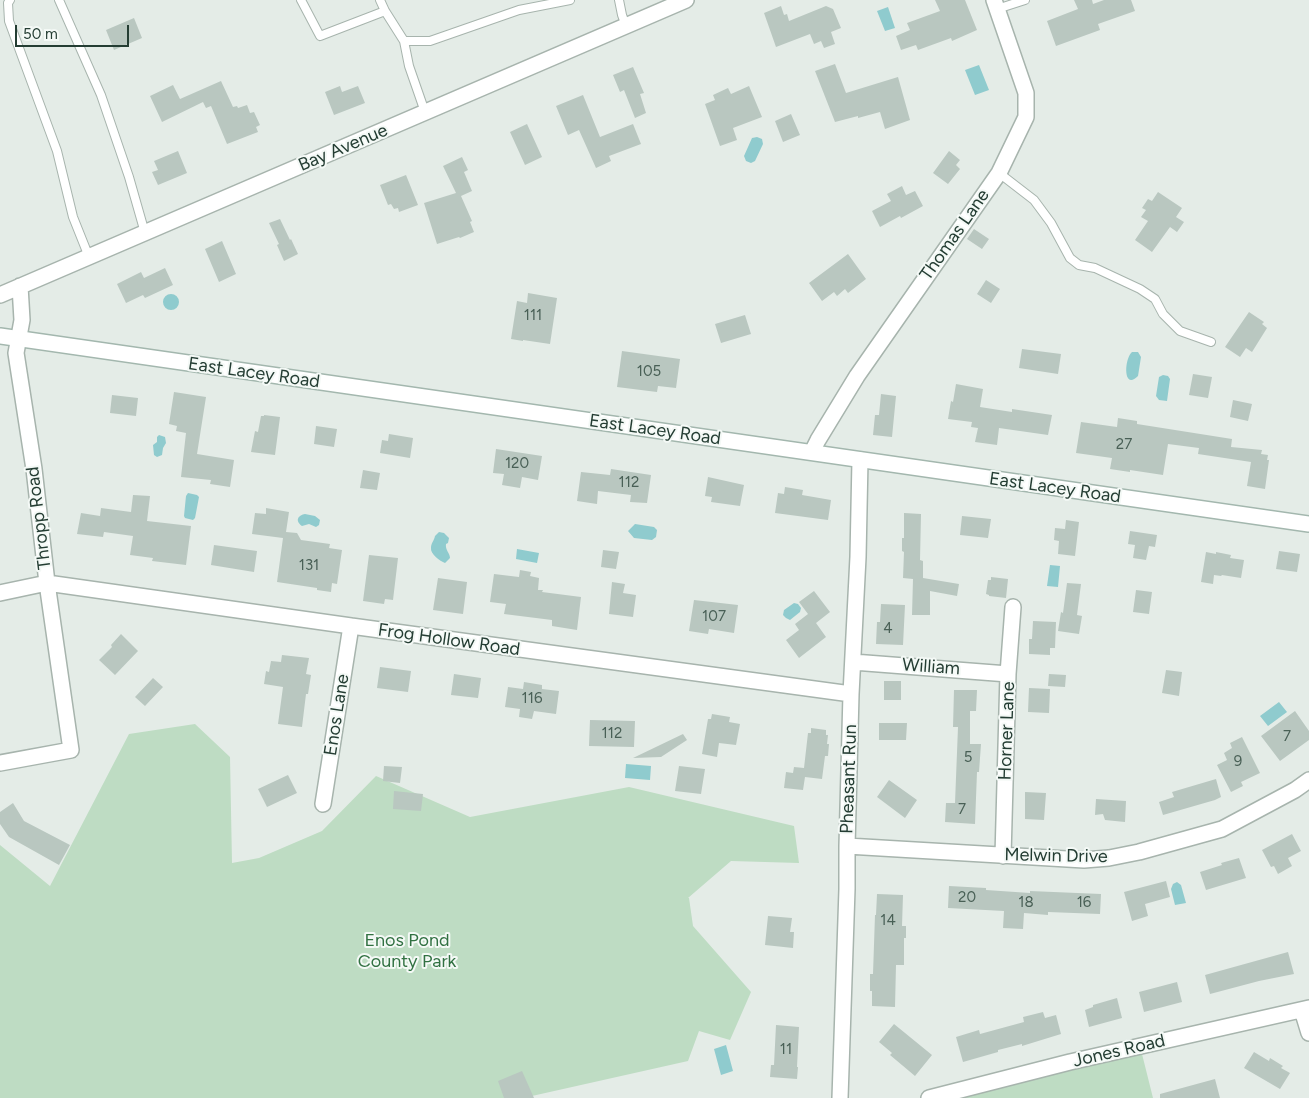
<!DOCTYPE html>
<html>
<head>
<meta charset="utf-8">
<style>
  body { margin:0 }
  #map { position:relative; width:1309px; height:1098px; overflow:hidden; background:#e4ece7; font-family:Figtree,sans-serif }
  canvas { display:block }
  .scale { position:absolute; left:15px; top:25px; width:114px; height:22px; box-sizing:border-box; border:2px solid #243d33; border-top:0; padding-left:6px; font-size:15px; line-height:18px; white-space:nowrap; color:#243d33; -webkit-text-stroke:4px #f4f9f6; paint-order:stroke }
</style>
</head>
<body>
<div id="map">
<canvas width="1309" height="1098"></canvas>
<div class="scale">50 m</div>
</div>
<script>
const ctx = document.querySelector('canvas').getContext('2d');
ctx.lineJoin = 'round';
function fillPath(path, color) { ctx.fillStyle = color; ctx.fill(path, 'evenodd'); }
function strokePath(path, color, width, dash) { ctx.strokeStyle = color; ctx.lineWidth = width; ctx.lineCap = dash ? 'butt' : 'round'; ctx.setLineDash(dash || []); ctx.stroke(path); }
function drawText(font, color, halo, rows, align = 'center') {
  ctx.font = font + ' Figtree,sans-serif'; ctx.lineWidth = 4; ctx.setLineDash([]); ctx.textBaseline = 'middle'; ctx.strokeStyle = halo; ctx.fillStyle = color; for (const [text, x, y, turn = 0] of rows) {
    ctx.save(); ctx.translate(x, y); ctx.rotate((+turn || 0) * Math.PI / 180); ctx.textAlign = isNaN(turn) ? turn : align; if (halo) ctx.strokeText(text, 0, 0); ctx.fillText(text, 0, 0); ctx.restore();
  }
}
const green = new Path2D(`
  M195,724l35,33 2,106 27,-5 63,-27 54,-55 94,41 159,-30 165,39 5,37 -68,-2 -43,37h1l4,28 58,66 -21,48 -31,-9 -11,30 -165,37h-523v-253l50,41 79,-152z
  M1140,1046l13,52h-222z`);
const water = new Path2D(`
  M888,7l7,21 -10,3 -8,-20z
  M979,65l10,25 -14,5 -10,-25z
  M757,137l5,2 1,5 -8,17 -4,2 -5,-2 -2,-5 8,-18z
  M163 302a8 8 0 1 1 16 0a8 8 0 1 1-16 0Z
  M1132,352h6l3,5 -3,19c-15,15 -14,-17 -6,-24z
  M1163,375l5,1 2,3 -3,22 -8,-1 -3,-4 3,-19z
  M159,435l6,2 1,6 -3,5 -1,7 -5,2 -3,-2 -1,-10 4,-3v-5z
  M188,493l9,2 2,2 -4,21 -2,2 -8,-2 -1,-2 2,-20z
  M305,514l10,2 5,4 -1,5 -3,2 -7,-3 -7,2c-8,-6 -3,-11 3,-12z
  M635,524l19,3 3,3 -1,7 -4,3 -18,-2 -6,-7z
  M439,532l5,1 5,5 -1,5 -2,1c-1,6 4,9 4,14l-5,5c-5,-2 -15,-9 -14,-15 0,-5 3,-7 4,-12z
  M517,549l22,4 -2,10 -21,-4z
  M1050,565l10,1 -2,21 -11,-1z
  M794,603l4,1 3,4 -1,4 -10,8 -4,-2 -3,-3 1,-5z
  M1279,702l8,10 -19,14 -8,-10z
  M626,764l25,2 -1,14 -25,-2z
  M1177,882l4,3 5,18 -11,2 -4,-16 2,-5z
  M726,1045l7,26 -12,4 -7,-26z`);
const building = new Path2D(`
  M935,0h30l12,30 -25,11 -1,-3 -33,12 -2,-5 -15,5 -5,-14 14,-6 -3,-7 33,-12z
  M1074,0h18l1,4 11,-4h27l4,11 -37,13 2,6 -44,16 -9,-25 31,-12z
  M781,6l3,9 3,-1 2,7 37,-15 7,3 8,19 -10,4 4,12 -11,4 -3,-7 -7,3 -4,-10 -34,13 -12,-34z
  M134,18l8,20 -28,12 -8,-20z
  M835,64l11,29 52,-16 12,43 -25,9 -5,-17 -22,6v-2l-23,6 -20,-51z
  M633,67l11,26 -4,1 6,19 -11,5 -11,-28 -4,2 -7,-17z
  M221,81l12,26 4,-1 1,2 9,-3 3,8 4,-1 6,13 -4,2 2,5 -31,12 -16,-38 -5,2 -3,-6 -41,20 -12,-26 23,-11 7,14z
  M340,86l2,6 16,-6 7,17 -31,12 -9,-23z
  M749,86l13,31 -29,11 4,12 -17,6 -15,-42 10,-4 -2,-5 15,-7 3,6z
  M583,95l17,42 33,-13 8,20 -32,12 2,5 -15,7 -17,-38 -11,5 -12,-29z
  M791,114l9,21 -17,7 -8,-21z
  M527,124l15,33 -17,8 -15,-33z
  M178,151l9,22 -29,12 -6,-13 6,-2 -4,-9z
  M949,151l11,9 -4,5 4,4 -12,15 -15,-11z
  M462,157l6,13 -4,2 8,19 -11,5 11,25 -2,1 4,10 -14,6 -1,-1 -22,7 -13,-41 32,-10 -13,-27z
  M406,175l12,30 -19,7 -1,-4 -4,1 -3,-5 -3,1 -8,-20z
  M902,186l4,9 9,-4 8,15 -22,12 -1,-2 -20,11 -8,-16 19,-10 -4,-7z
  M1158,192l24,16 -6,9 8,5 -7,10 -7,-5 -18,25 -17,-12 13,-19 -7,-4 5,-7 -4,-2 6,-9 4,2z
  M280,219l10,21 1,-1 7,15 -14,7 -7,-16 2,-1 -10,-21z
  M974,229l15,10 -7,10 -15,-10z
  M222,241l14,33 -17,8 -14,-33z
  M848,254l18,25 -18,14 -3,-4 -8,7 -3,-4 -12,9 -13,-18z
  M165,268l8,17 -28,13 -2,-3 -17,8 -9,-19 24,-12 3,6z
  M986,280l14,9 -9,14 -14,-9z
  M528,293l29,5 -7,46 -27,-4v1l-12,-2 6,-38 10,2z
  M1249,312l15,10 -2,2 5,4 -15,24 -6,-4 -6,9 -15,-10z
  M745,315l6,19 -30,9 -6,-19z
  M1022,349l39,5 -3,20 -39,-6z
  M622,351l58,8 -4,29 -18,-2 -1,6 -40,-5z
  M1193,374l19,3 -4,21 -19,-3z
  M956,384l27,5 -3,18 32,5v-3l40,6 -4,20 -49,-7 -2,17 -22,-3 3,-14 -7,-1 1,-5 -24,-3 3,-18 2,1z
  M174,392l32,5 -9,57 37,6 -4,27 -20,-3 1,-4 -30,-3 5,-44 -10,-2 1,-5 -8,-2z
  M881,394l15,2 -4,41 -19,-2 2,-20h4z
  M112,395l26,3 -2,18 -26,-3z
  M1233,400l19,4 -4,17 -18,-4z
  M264,415l16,2 -5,38 -24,-3 4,-21 3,1 3,-16h3z
  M1118,418l19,3v3l95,15 -1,8 31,3 -1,4 7,1 -1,5h2l-4,29 -18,-3 4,-24 -53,-8 1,-6 -31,-4 -5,31 -33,-5v2l-20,-3 2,-11 -36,-5 5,-31 36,5z
  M316,426l21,3 -3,18 -20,-3z
  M389,434l24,4 -3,20 -30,-5 2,-13 6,1z
  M496,449l46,7 -4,24 -16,-3 -2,11 -18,-3 2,-11 -11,-1z
  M611,469l40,6 -4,28 -17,-1 1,-7 -33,-4 -1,13 -20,-3 4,-29 29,3z
  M363,470l17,3 -3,17 -17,-2z
  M708,477l36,8 -4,21 -29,-4 1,-5 -7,-1z
  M785,487l18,3 -1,5 29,5 -3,20 -53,-7 3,-20 6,1z
  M133,495l17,1 -3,25 44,5 -5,39 -34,-4 1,-3 -23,-3 3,-19 -29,-4 -1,5 -26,-3 4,-21 19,3 1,-8 30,4z
  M266,508l23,4 -3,20 11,1 4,7 29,4 -1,4 13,2 -5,34 -5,-1 -1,9 -14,-2v-2l-40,-6 6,-44 -31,-4 3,-21 11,1z
  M904,513l17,1 -1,46 3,1v17l36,6 -2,12 -27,-5v24h-18l1,-36 -10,-1 1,-26 -2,-1v-13h2z
  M962,516l29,3 -3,19 -28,-3z
  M1066,520l13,2 -4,34 -17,-2 1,-13 -5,-1 1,-12 10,1z
  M1130,531l27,4 -2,12 -6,-1 -3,14 -13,-2 2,-13 -7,-1z
  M214,545l43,6 -3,21 -43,-7z
  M603,550l16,2 -3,17 -15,-2z
  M1279,551l21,3 -3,18 -21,-3z
  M1206,552l10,2v-2l15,3 -1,3 14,2 -3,18 -19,-3 -1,1 -7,-1 -1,9 -12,-2z
  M369,555l29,3 -5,42 -8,-1 -1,5 -21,-3z
  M520,570l11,2 -1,4 9,2 -1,12h5l-1,2 39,5 -4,33 -25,-4v-6l-48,-6 2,-10 -16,-2 4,-28 25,3z
  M991,577l17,2 -2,19 -17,-2v-1l-3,-1 2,-14h3z
  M438,578l29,4 -4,32 -30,-4z
  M612,582l13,2 -2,9 13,2 -3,22 -24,-3z
  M1067,583l14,1 -4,31 5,1 -3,18 -21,-3 3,-19 2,1z
  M1136,590l16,2 -3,22 -16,-2z
  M814,591l16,21 -14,11 10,14 -27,21 -13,-18 13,-10 -4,-6 13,-10 -9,-12z
  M694,600l44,5 -4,28 -25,-4 -1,5 -19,-3z
  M881,604l24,1 -2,40 -27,-1 1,-22h3z
  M1033,621l23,1 -1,26h-5v7l-21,-1v-15h3z
  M121,634l17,17 -23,24 -16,-15 13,-13 -1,-2z
  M282,655l27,3 -3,16 5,1 -3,19h-2l-4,33 -24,-3 5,-37 -19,-3 2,-13 3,1 2,-11 10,1z
  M380,667l31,4 -3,21 -31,-4z
  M1166,670l16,2 -3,24 -17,-3z
  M454,674l27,4 -3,20 -27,-3z
  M1049,674l17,1 -1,12 -17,-1z
  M153,678l10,9 -18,19 -10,-9z
  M884,681h17v19h-17z
  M524,682l18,3v4l17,2 -3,23 -22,-3 -2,8 -13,-2 1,-8 -15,-2 3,-20 15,2z
  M1029,688l21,1 -1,24 -21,-1z
  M954,690h23l-1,21h-6v33h11l-2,28h-2l-2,52 -30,-2 1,-19h9l3,-76h-5z
  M1295,711l14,20v9l-29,21 -19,-25z
  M712,714l18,3 -1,5 11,2 -4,21 -17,-2 -2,14 -15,-3 6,-35h3z
  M590,720l45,1 -1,26 -45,-1z
  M879,723h28l-1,17h-27z
  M811,728l15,2v5h2l-1,9h2l-1,12h-3l-3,23 -17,-2 -2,13 -19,-2 2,-16 7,1 1,-6 10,1 4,-35h3z
  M683,734l4,6 -26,17 -28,1z
  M1242,737l18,36 -19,9 2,4 -12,6 -14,-27 10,-5 -3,-7 8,-5 -2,-5z
  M384,766l18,1 -2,16 -17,-2z
  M679,766l26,3 -4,25 -26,-3z
  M288,775l9,18 -30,14 -9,-18z
  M1216,779l5,18 -6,3 -52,15 -4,-13 15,-5 -2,-5z
  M889,780l28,20 -12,18 -28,-21z
  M394,791l29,3 -2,17 -28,-2z
  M1025,792l21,1 -2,27 -19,-1z
  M1096,799l30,2 -1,21 -20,-2 -2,-6 -8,1z
  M13,803l11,18 46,24 -11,20 -50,-28 -9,-13v-12z
  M1292,834l9,17 -13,7 4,8 -14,8 -4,-8 -3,1 -9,-17z
  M1239,858l7,20 -40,12 -6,-18 22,-7 -1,-2z
  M1166,881l4,16 -25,7 3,12 -16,5 -8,-29z
  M949,886l37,2v2l44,3v-2l71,3 -1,20 -52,-2v3l-24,-2 -1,16 -20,-1 1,-17 -56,-3z
  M877,894l26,1 -1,31h4v12h-2v27h-8l-1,42 -23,-1v-15h-2v-17h3l2,-59h1z
  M768,916l24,2 -2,14h4l-1,16 -28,-3z
  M1288,952l6,22 -35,7 -49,13 -5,-19z
  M1177,982l5,20 -38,10 -5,-20z
  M1117,998l5,20 -33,9 -4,-17 8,-3v-2z
  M1043,1012l2,6 11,-3 5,19 -39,12v-2l-24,6v2l-35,10 -7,-25 23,-7 1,4 44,-12 -1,-5z
  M894,1024l38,31 -17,21 -25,-21 2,-2 -13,-11z
  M776,1025l23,2 -2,40h1l-1,12 -27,-2 1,-12h3z
  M1254,1052l15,9 1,-3 13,8 -2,2 9,5 -10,16 -36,-21z
  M522,1071l12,27h-30l-6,-17z
  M1215,1079l5,19h-60v-4z`);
const lane = new Path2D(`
  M10,0l-2,3 1,18 48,130 16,66 16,40
  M59,0l42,95 28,82 16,56
  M301,0l19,36 65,-25
  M380,0l5,11 19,30h26l89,-31 51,-10
  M619,0l3,15 4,11
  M997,9l28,-9
  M404,41l5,25 16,46
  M999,173l35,27 17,23 19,35 9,7 16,3 45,21 15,10 8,15 17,17 31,11`);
const street = new Path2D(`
  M0,295l686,-295
  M812,452l6,-12 39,-64 142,-203 27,-56v-24l-32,-93
  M0,593l47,-10 304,43 500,68
  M853,662l155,12
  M0,763l71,-13 -24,-167 -13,-114 -18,-116 6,-33 -2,-34
  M323,804l28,-178
  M847,846l237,14 25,-2 30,-6 83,-23 73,-39 14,-10
  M1003,856l5,-182 5,-67
  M1302,1010l7,23
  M840,1098l7,-209v-43l4,-152 7,-137 2,-97
  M929,1098l141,-36 239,-54`);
const secondary = new Path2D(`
  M0,336l1309,188`);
const numberNames = [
  ["111",533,316],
  ["105",649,372],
  ["27",1124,445],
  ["120",517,464],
  ["112",629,483],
  ["131",309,566],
  ["107",714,617],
  ["4",888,629],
  ["116",532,699],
  ["112",612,734],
  ["7",1287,737],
  ["5",968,758],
  ["9",1238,762],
  ["7",962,810],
  ["20",967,898],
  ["18",1026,903],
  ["16",1084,903],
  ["14",888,921],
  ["11",786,1050]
];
const streetNames = [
  ["Bay Avenue",343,148,-23],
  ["Thomas Lane",955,235,-55],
  ["East Lacey Road",254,373,8],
  ["East Lacey Road",655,430,8],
  ["East Lacey Road",1055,488,8],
  ["Thropp Road",39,518,-97],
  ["Frog Hollow Road",449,640,8],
  ["William",931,667,4],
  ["Enos Lane",337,715,-81],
  ["Horner Lane",1007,731,-88],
  ["Pheasant Run",849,779,-88],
  ["Melwin Drive",1056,856,1],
  ["Jones Road",1119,1051,-13]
];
const parkNames = [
  ["Enos Pond",407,941],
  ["County Park",407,962]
];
fillPath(green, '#bedcc3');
fillPath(water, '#8fcbce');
fillPath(building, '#b9c7c0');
strokePath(lane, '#a7b4ad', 10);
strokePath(street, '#a7b4ad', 18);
strokePath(secondary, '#a3b7ae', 18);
strokePath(lane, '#fff', 8);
strokePath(street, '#fff', 15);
strokePath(secondary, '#fff', 15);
drawText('15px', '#496056', null, numberNames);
drawText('18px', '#243d33', '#f4f9f6', streetNames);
drawText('18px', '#317142', '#f4f9f6', parkNames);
</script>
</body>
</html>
